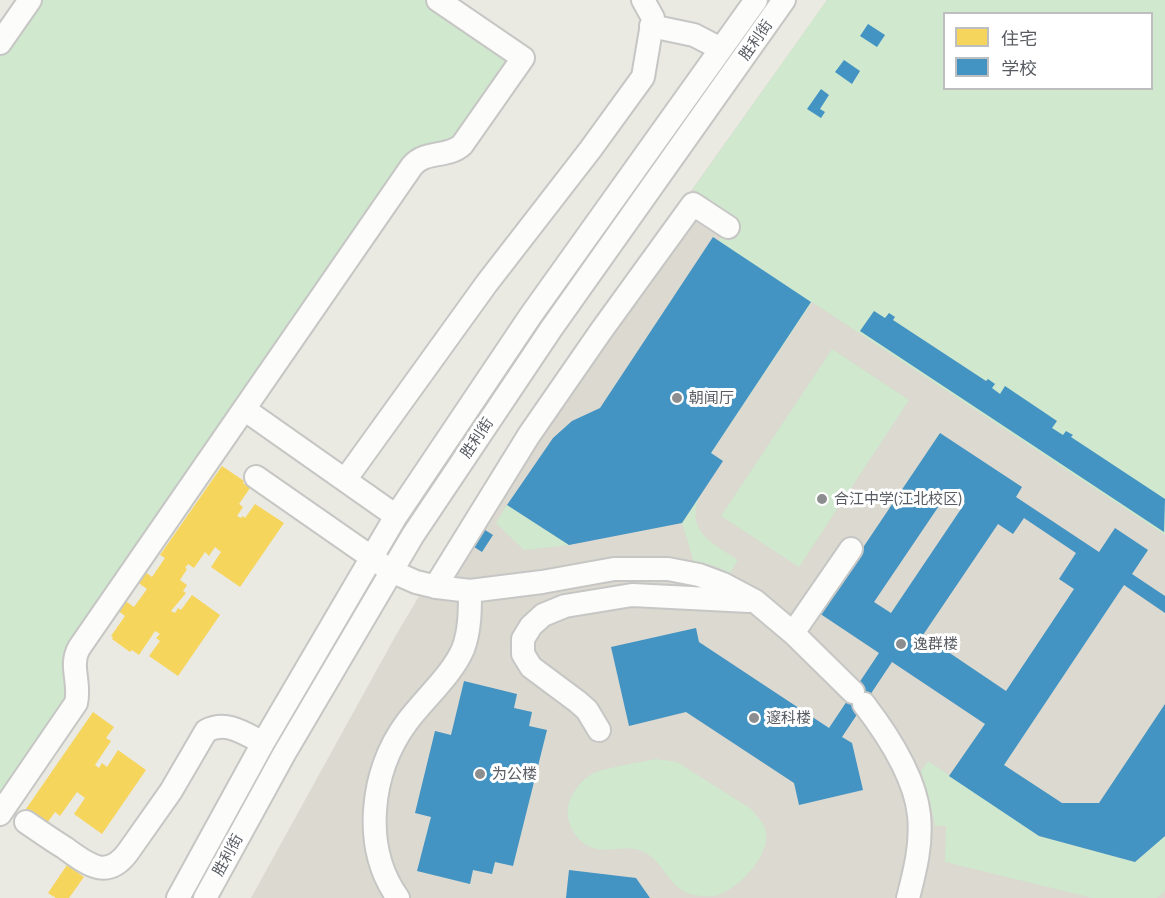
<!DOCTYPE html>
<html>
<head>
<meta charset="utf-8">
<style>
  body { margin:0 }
  #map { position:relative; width:1165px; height:898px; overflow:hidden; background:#eae9e2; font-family:Lato,"Noto Sans SC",sans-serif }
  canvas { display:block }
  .legend { position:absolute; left:943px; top:12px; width:210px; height:78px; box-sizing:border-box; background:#fff; border:2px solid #bcbec0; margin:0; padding:8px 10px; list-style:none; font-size:18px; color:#585c62 }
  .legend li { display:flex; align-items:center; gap:12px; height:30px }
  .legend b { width:30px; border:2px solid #bcbec0 }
</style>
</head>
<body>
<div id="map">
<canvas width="1165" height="898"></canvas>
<ul class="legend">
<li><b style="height:16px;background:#f6d55c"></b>住宅</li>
<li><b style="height:16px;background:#4393c3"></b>学校</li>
</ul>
</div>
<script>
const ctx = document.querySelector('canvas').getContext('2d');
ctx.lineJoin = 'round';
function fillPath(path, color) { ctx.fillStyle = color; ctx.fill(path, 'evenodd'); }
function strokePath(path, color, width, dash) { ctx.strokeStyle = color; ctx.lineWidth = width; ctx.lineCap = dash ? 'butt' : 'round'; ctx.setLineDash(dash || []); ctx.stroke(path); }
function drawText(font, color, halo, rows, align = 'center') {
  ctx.font = font + ' Lato,"Noto Sans SC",sans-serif'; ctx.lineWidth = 6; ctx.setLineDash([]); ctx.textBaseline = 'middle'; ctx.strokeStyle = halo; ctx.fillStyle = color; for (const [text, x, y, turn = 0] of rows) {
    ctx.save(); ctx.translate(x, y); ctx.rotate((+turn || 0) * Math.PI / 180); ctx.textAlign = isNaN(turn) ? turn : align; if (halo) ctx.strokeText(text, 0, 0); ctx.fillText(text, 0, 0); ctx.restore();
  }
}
const education = new Path2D(`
  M827,0h338v898h-914l145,-263 50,-84 141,-214zM944,14h208v74h-208z`);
const green = new Path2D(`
  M38,0h388l87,60 -56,80 -30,9 -354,495 -2,47 -71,111v-747z
  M827,0h338v535l-353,-233 -101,151 -98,-65 122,-171 -42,-28zM944,14h208v74h-208z
  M832,349l77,51 -110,167 -78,-51z
  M700,496c-16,35 14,48 38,64l-8,13 -16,-7 -20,-4 -12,-39z
  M507,505l62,40 -45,5 -28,-27z
  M656,759l21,3 74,47c6,7 13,14 15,23 4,24 -28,58 -51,64 -3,1 -10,0 -13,0 -35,-2 -34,-33 -60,-45 -17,-7 -37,4 -54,-5 -11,-6 -18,-17 -20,-29 -3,-16 11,-37 26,-44 19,-7 43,-10 62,-14z
  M928,761l111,75 96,26 30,-26v55l-8,7h-64l-148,-36 1,-36h-11l-3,-16 -11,-39z`);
const homes = new Path2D(`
  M222,466l22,15 -1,2 7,5 -11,16 4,3 -6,9 4,2 2,-2 2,2 10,-14 29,19 -44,64 -29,-20 10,-15 -6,-5 -6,9 -4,-4 -11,16 -6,-4 -3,4 2,1 -7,11 7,5 -4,6 3,2 -15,18 4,2 3,-5 3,2 11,-15 28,20 -42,61 -29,-20 11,-15 -4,-3 4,-4 -5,-3 -16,24 -7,-5 -2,2 -18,-13 1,-2 -2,-1 14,-20 -8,-6 7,-10 10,7 13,-18 -10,-7 7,-11 8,6 13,-19 -5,-3z
  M93,712l21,15 -8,11 5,3 -16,24 4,3 3,-5 5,4 11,-17 28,20 -44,64 -28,-20 11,-16 -8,-6 -17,24 -5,-4 -8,11 -21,-14z
  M67,865l17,12 -15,21h-13l-8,-5z`);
const schools = new Path2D(`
  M868,24l17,11 -8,12 -17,-11z
  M844,60l16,11 -8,13 -17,-12z
  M821,89l8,6 -9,14 5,3 -4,6 -14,-9z
  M713,237l98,65 -100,151 12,8 -41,62 -113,22 -62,-40 46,-67 19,-17 28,-13z
  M874,311l11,7 4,-5 6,4 -2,3 93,61 2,-2 7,5 -3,4 8,6 5,-8 52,35 -5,7 11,7 3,-4 7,4 -2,2 94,62 -1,33 -304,-201z
  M940,433l82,54 -6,10 83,55 16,-24 33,22 -16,24 33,22v17l-41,-28 -120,180 58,38h37l66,-99v132l-30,26 -96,-26 -90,-60 36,-52 -93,-62 -50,75 10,6 11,47 -64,15 -5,-22 -108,-71 -57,14 -18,-79 85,-19 3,14 130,86 50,-75 -60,-40zM949,491l16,12 -74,110 -17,-11zM1024,518l52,35 -17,26 15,10 -68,102 -83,-56 75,-111 15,10z
  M482,528l11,7 -11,17 -11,-7z
  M464,681l53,13 -3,14 18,4 -3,14 18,4 -34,136 -18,-4 -3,12 -19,-4 -3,14 -53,-13 14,-54 -16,-4 20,-82 16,4z
  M569,870l67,8 14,20h-84z`);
const minor = new Path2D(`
  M651,26l43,9 27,14
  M0,43l30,-43
  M244,409l152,107
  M256,477l135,94 25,11 21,5 33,4 72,-9 72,-13h54l31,6 24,9 32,17 38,32 60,59
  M345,480l142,-197 103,-133 53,-73 10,-59 -10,-18
  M435,587l94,-152 72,-104 92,-127 35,23
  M793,633l58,-84
  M864,704c23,30 51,73 55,111 3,29 -4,56 -11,83
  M599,730l-12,-20 -9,-8 -47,-35 -8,-13v-15l8,-13 12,-11 22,-9 67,-11 117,6
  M0,814l76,-111c5,-20 -7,-37 3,-55l333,-482c13,-16 36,-8 50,-21l61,-87 -85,-58
  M26,822c13,9 26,18 39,26 22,16 42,33 63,4l43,-61 35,-60c20,-11 38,2 57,12
  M178,898l85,-155 133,-227 135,-201 225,-315
  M205,898l79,-144 129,-219 138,-206 233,-329
  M398,898c-37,-52 -27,-127 9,-176 17,-23 45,-47 56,-73 7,-18 7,-39 7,-58`);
const markers = [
  [677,398,6,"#8b8d8f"],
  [822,499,6,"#8b8d8f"],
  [901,644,6,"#8b8d8f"],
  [754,718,6,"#8b8d8f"],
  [480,774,6,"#8b8d8f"]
];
const streetNames = [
  ["胜利街",756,40,-55],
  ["胜利街",477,438,-56],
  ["胜利街",228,855,-61]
];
const poiNames = [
  ["朝闻厅",689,398],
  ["合江中学(江北校区)",834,499],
  ["逸群楼",913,644],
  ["邃科楼",766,718],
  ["为公楼",492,774]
];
fillPath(education, '#dbd9d0');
fillPath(green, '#cfe8ce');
fillPath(homes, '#f6d55c');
fillPath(schools, '#4393c3');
strokePath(minor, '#c6c7c5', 26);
strokePath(minor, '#fcfcfb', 22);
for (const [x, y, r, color] of markers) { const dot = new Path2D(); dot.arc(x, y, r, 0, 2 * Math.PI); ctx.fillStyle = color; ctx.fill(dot); strokePath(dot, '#fff', 2); }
drawText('15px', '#585c62', '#fff', streetNames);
drawText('15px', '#585c62', '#fff', poiNames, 'left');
</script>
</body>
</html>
